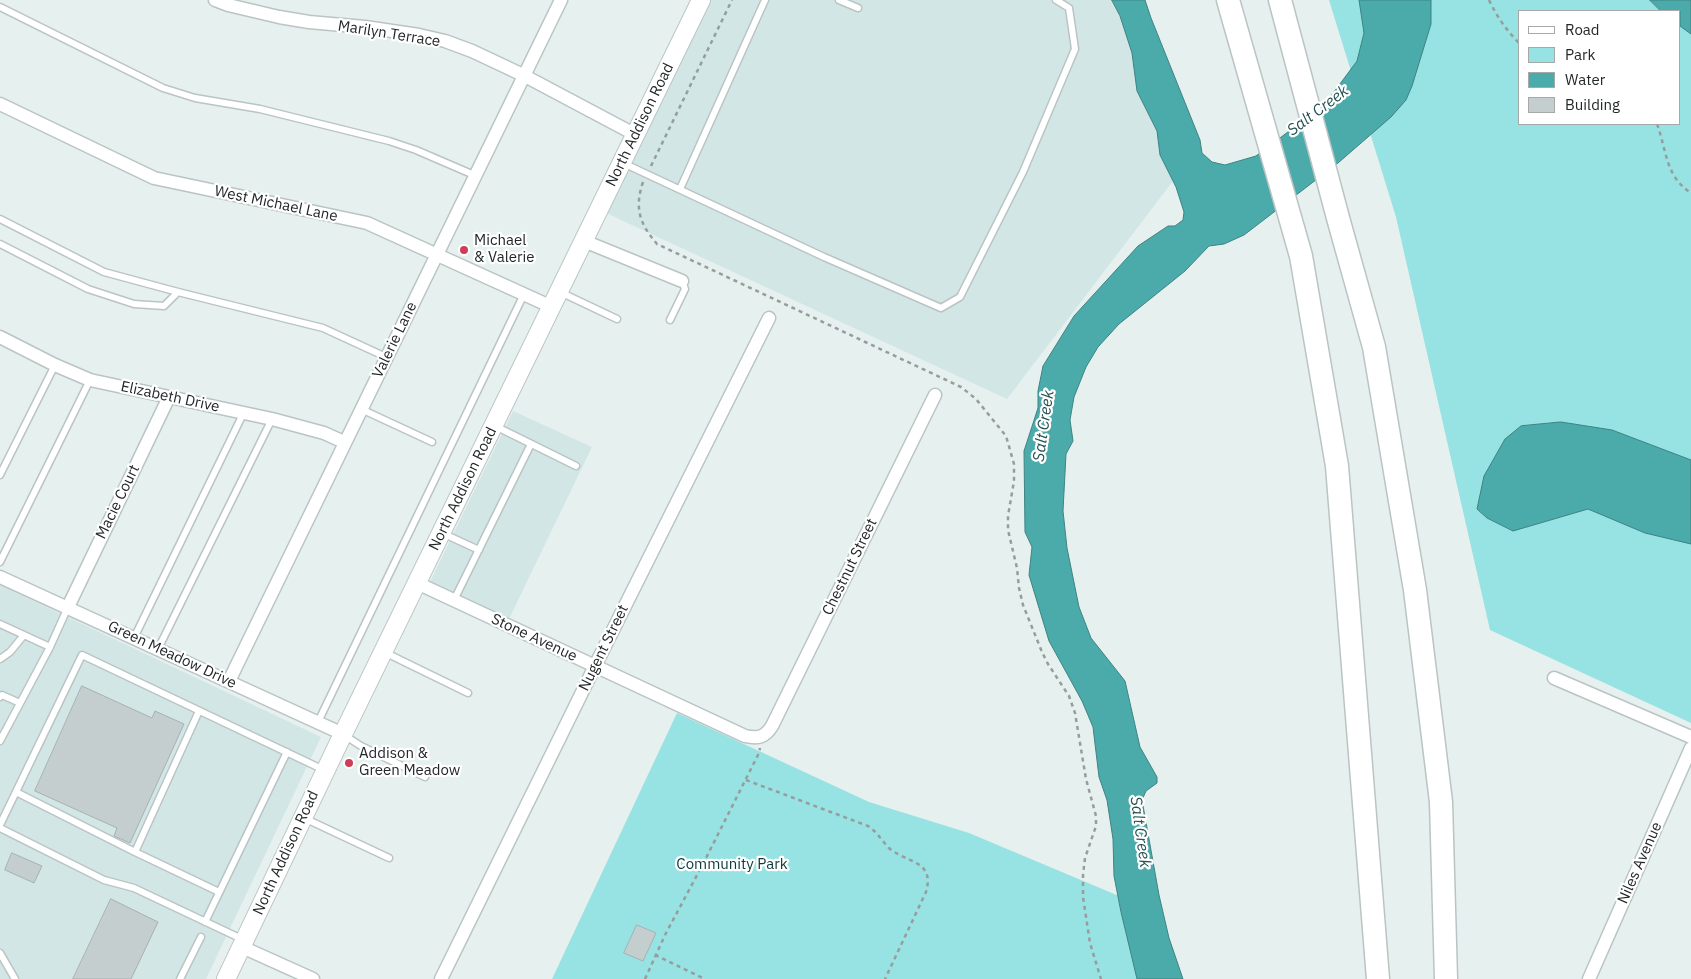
<!DOCTYPE html>
<html>
<head>
<meta charset="utf-8">
<style>
  body { margin:0 }
  #map { position:relative; width:1691px; height:979px; overflow:hidden; background:#e6f0ef; font-family:"IBM Plex Sans",sans-serif }
  canvas { display:block }
  .legend { position:absolute; left:1518px; top:10px; width:162px; height:115px; box-sizing:border-box; background:#fff; border:1px solid #a7a9a9; margin:0; padding:6px 9px; list-style:none; font-size:15px; color:#232727 }
  .legend li { display:flex; align-items:center; gap:10px; height:25px }
  .legend b { width:25px; border:1px solid #a7a9a9 }
</style>
</head>
<body>
<div id="map">
<canvas width="1691" height="979"></canvas>
<ul class="legend">
<li><b style="height:6px;background:#fff"></b>Road</li>
<li><b style="height:14px;background:#97e2e2"></b>Park</li>
<li><b style="height:14px;background:#4baaaa"></b>Water</li>
<li><b style="height:14px;background:#c5cece"></b>Building</li>
</ul>
</div>
<script>
const ctx = document.querySelector('canvas').getContext('2d');
ctx.lineJoin = 'round';
function fillPath(path, color) { ctx.fillStyle = color; ctx.fill(path, 'evenodd'); }
function strokePath(path, color, width, dash) { ctx.strokeStyle = color; ctx.lineWidth = width; ctx.lineCap = dash ? 'butt' : 'round'; ctx.setLineDash(dash || []); ctx.stroke(path); }
function drawText(font, color, halo, rows, align = 'center') {
  ctx.font = font + ' "IBM Plex Sans",sans-serif'; ctx.lineWidth = 4.5; ctx.setLineDash([]); ctx.textBaseline = 'middle'; ctx.strokeStyle = halo; ctx.fillStyle = color; for (const [text, x, y, turn = 0] of rows) {
    ctx.save(); ctx.translate(x, y); ctx.rotate((+turn || 0) * Math.PI / 180); ctx.textAlign = isNaN(turn) ? turn : align; if (halo) ctx.strokeText(text, 0, 0); ctx.fillText(text, 0, 0); ctx.restore();
  }
}
const built = new Path2D(`
  M710,0h408l58,177 -169,222 -401,-186z
  M513,411l79,36 -84,174 -83,-29z
  M0,585l321,152 -115,242h-206z`);
const green = new Path2D(`
  M1329,0h362v723l-201,-93 -94,-413zM1520,11h160v113h-160z
  M677,713l192,89 100,31 150,63 2,16 16,67h-585z`);
const water = new Path2D(`
  M1112,0h33l6,18 49,122 2,13 10,9 13,3 31,-9 69,-52 32,-43 7,-28 -5,-33h72v24l-19,62 -6,14 -15,17 -53,46 -94,72 -20,9 -15,2 -24,25 -66,53 -21,23 -12,20 -12,30 -4,23 3,21 -7,13 -3,57 4,37 12,59 12,31 34,43 15,66 17,30v6l-11,8 -4,9 17,95 10,43 14,41h-46l-16,-67 -7,-36 -1,-37 -6,-39 -8,-23 -6,-50 -11,-26 -33,-60 -20,-66 3,-28 -7,-15 -1,-81 14,-43v-17l5,-25 31,-50 64,-70 30,-20h7l8,-6 1,-8 -8,-25 -16,-32 -3,-24 -20,-40 -5,-38 -12,-37z
  M1650,0h41v34l-11,-8v-15h-19z
  M1561,422l51,8 79,30v84l-46,-11 -57,-24 -75,22 -26,-13 -10,-9 7,-33 21,-37 16,-13z`);
const building = new Path2D(`
  M82,686l70,32 3,-7 29,13 -54,119 -16,-7 3,-8 -82,-37z
  M12,853l30,13 -8,17 -29,-13z
  M111,899l47,23 -27,57h-58z
  M637,925l19,8 -13,28 -19,-8z`);
const path = new Path2D(`
  M1489,0c8,17 18,31 31,44
  M1657,124c10,27 8,52 34,69
  M651,166l81,-166
  M643,182c-9,27 -3,42 14,62l304,143 15,12 30,37 8,28v17l-6,35v14l9,38 2,20 4,17 19,47 6,12 21,32 6,17 11,66 10,37v10l-11,32 -2,17v22l7,46 11,36
  M746,780l122,46c10,7 14,15 22,23 18,14 45,12 36,43l-41,87
  M655,955l50,24
  M645,979l20,-44 38,-71 56,-111 1,-5`);
const lane = new Path2D(`
  M839,0l19,8
  M0,7l163,81 32,10 65,11 129,32 27,9 58,25
  M623,163l201,94 117,51 19,-11 63,-125 52,-123 -6,-41 -13,-8
  M680,189l85,-189
  M0,219l104,53 74,20 145,36 63,29
  M0,244l88,45 46,15 30,2 14,-14
  M560,292l57,27
  M670,320l15,-31 -3,-8
  M361,409l71,33
  M495,426l81,40
  M0,475l55,-110
  M442,533l37,17
  M0,562l90,-182
  M454,600l77,-156
  M0,624l50,23
  M134,638l110,-226
  M158,649l114,-230
  M384,652l84,41
  M0,659l10,-7 14,-17
  M0,697l2,-2 18,8
  M199,711l-64,141 84,40
  M318,722l206,-428
  M344,735l17,11 64,31
  M0,741l50,-94 18,-40
  M16,792l119,60
  M304,818l85,40
  M0,825l82,-170 242,115
  M0,828l104,52 30,8 110,52
  M205,922l82,-170
  M0,953l15,26
  M180,979l21,-42`);
const street = new Path2D(`
  M215,0l13,5 51,12 30,5 56,5 54,8 26,6 27,10 51,24 113,60
  M0,104l154,74 213,45 185,84
  M584,241l98,40
  M0,337l55,28 35,15 182,39 52,14 20,9
  M0,577l343,157
  M417,583l328,153c14,3 20,1 27,-10l163,-331
  M68,607l101,-210
  M1554,678l137,59
  M229,681l332,-681
  M242,947l71,32
  M441,979l154,-313 174,-348
  M1589,979l102,-231`);
const secondary = new Path2D(`
  M226,979l117,-245 358,-734`);
const highway = new Path2D(`
  M1228,0l73,256 36,210 41,513
  M1280,0l58,218 36,129 41,243 26,212 5,177`);
const markers = [
  [464,250,5,"#ce3e56"],
  [349,763,5,"#ce3e56"]
];
const streetNames = [
  ["Marilyn Terrace",389,34,9],
  ["North Addison Road",640,125,-64],
  ["West Michael Lane",276,204,12],
  ["Valerie Lane",395,340,-64],
  ["Elizabeth Drive",170,397,12],
  ["North Addison Road",463,489,-64],
  ["Macie Court",118,502,-64],
  ["Chestnut Street",850,567,-64],
  ["Stone Avenue",534,638,25],
  ["Nugent Street",604,648,-64],
  ["Green Meadow Drive",172,655,25],
  ["North Addison Road",286,853,-65],
  ["Niles Avenue",1640,863,-66]
];
const poiNames = [
  ["Michael",474,241],
  ["& Valerie",474,258],
  ["Addison &",359,754],
  ["Green Meadow",359,771]
];
const parkNames = [
  ["Community Park",732,865]
];
const waterNames = [
  ["Salt Creek",1318,111,-37],
  ["Salt Creek",1044,426,-82],
  ["Salt Creek",1140,832,82]
];
fillPath(built, '#d3e6e6');
fillPath(green, '#97e2e2');
fillPath(water, '#4baaaa');
strokePath(water, '#3f8383', 1);
fillPath(building, '#c5cece');
strokePath(building, '#a7b1b1', 1);
strokePath(lane, '#bac4c4', 9);
strokePath(street, '#bac4c4', 15);
strokePath(secondary, '#bac4c4', 20);
strokePath(highway, '#bac4c4', 25);
strokePath(path, '#969d9d', 2.5, [4, 4]);
strokePath(lane, '#fff', 6);
strokePath(street, '#fff', 12);
strokePath(secondary, '#fff', 18);
strokePath(highway, '#fff', 22);
for (const [x, y, r, color] of markers) { const dot = new Path2D(); dot.arc(x, y, r, 0, 2 * Math.PI); ctx.fillStyle = color; ctx.fill(dot); strokePath(dot, '#fff', 2); }
drawText('15px', '#232727', '#fff', streetNames);
drawText('15px', '#232727', '#fff', poiNames, 'left');
drawText('15px', '#0c393a', '#fff', parkNames);
drawText('italic 16px', '#275252', '#fff', waterNames);
</script>
</body>
</html>
